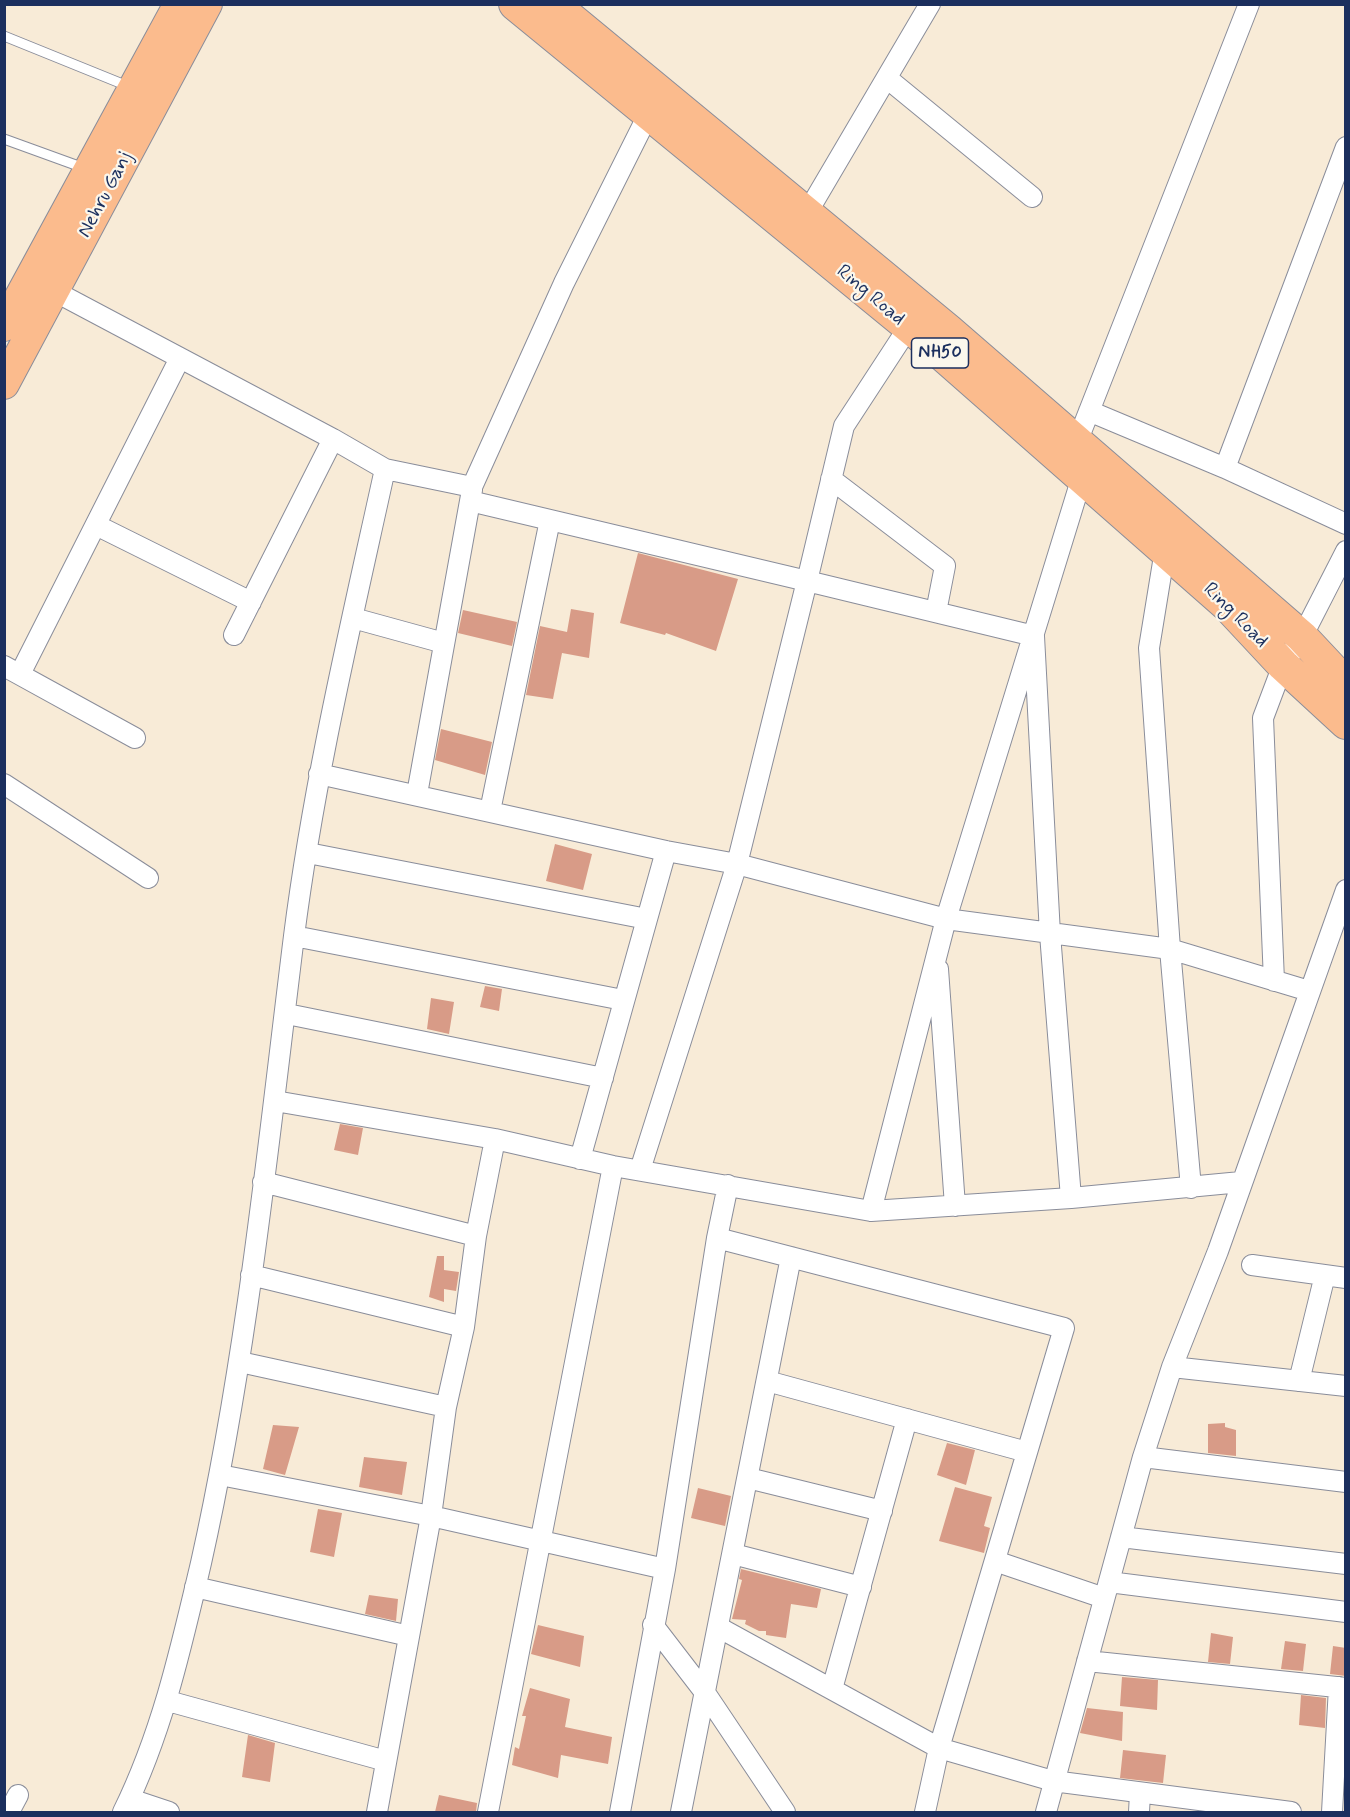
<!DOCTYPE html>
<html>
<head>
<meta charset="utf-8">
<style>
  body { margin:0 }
  #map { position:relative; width:1350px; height:1817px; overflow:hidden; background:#f8ebd7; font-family:Mynerve,sans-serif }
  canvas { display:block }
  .frame { position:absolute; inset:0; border:6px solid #1b2f5e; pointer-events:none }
</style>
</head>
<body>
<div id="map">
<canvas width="1350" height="1817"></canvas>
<div class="frame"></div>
</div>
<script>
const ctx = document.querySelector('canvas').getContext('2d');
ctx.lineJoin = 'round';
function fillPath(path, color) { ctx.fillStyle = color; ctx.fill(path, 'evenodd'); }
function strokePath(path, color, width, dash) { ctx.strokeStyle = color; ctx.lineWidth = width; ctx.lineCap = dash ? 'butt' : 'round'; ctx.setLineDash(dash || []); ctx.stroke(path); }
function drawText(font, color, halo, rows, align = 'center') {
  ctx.font = font + ' Mynerve,sans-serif'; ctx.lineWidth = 4.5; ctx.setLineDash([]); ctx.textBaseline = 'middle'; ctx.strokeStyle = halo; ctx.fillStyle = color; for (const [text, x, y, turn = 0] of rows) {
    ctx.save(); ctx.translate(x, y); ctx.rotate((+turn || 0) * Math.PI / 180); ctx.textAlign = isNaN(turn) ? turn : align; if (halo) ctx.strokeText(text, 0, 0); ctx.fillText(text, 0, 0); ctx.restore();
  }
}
const building = new Path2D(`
  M638,553l100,26 -22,72 -50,-18 -1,2 -45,-12z
  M571,609l23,4 -5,45 -27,-5 -9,46 -27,-4 14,-69 27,6z
  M463,610l54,12 -5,24 -54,-13z
  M441,729l51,13 -7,33 -50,-15z
  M555,844l37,10 -9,36 -37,-9z
  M485,986l17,3 -3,22 -19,-4z
  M431,998l23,4 -5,32 -22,-5z
  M340,1124l23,4 -5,27 -24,-5z
  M437,1256h7v14l15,2 -3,19 -12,-2v13l-15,-5z
  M1225,1423v4l11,3v26l-28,-3v-29z
  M273,1425l26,2 -14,48 -22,-6z
  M947,1443l28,7 -9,35 -29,-10z
  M364,1457l43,5 -5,33 -43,-8z
  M955,1487l37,10 -8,29 6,2 -6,25 -45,-12z
  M698,1488l33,8 -6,30 -34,-8z
  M318,1509l24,4 -8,44 -24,-5z
  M741,1569l80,20 -4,19 -26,-4 -5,34 -20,-3v-4h-7l-14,-7 1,-4 -14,-1 10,-39 -3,-1z
  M369,1595l29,4 -2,22 -31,-7z
  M538,1625l46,11 -4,31 -49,-13z
  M1211,1633l22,4 -3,27 -22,-2z
  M1285,1641l21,3 -3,27 -22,-2z
  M1333,1646l13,2v28l-16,-2z
  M1122,1677l36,3 -1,30 -37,-4z
  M530,1688l40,11 -5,28 47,10 -4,27 -47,-9 -3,23 -46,-13 3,-18 4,2 7,-33h-4z
  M1301,1695l25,3 -1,30 -26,-3z
  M1087,1708l36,4 -1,29 -42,-8z
  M248,1735l27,8 -5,39 -28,-5z
  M1123,1750l43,5 -3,28 -43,-5z
  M439,1795l38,8 -1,9h-41z`);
const service = new Path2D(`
  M4,36l126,51
  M4,139l80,29`);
const minor = new Path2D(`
  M888,79l144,118
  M807,213l123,-209
  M54,291l279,148 -99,196
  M1089,411l136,57 121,-321
  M333,439l52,30
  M1077,442l172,-438
  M1225,468l121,56
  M831,479l114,87 -9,46
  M470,501l337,80 37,-155 64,-98
  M96,525l155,77
  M1165,550l-16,98 21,301 21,239
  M353,618l91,25
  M4,666l131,72
  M20,674l160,-316
  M319,774l347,77 71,13 209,55 224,30 139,42
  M4,784l144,94
  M417,794l55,-304
  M490,811l60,-291
  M308,853l339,66
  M294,936l329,64
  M938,969l17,237
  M1274,981l-11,-263 20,-53 19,-28 44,-86
  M287,1014l316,64
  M275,1101l220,38 118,27 258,45 200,-13 170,-16
  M580,1159l86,-308
  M640,1170l97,-306 70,-283 227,55 16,298 21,264
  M263,1182l213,54
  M871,1211l75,-292 136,-442
  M717,1238l347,90 -125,420 -14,64
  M1252,1265l94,13
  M251,1275l213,52
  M240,1362l206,45
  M1172,1367l174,19
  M767,1381l260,71
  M1299,1381l26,-106
  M1143,1457l203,25
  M220,1475l211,41 234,53
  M748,1478l134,33
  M1121,1537l225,27
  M733,1554l128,33
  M995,1561l109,37
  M1109,1582l237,30
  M195,1587l214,49
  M653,1625l53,69 79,118
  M718,1627l221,121 114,33 238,31
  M1087,1661l259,27
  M832,1689l75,-270
  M168,1701l218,60
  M130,1799l39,13
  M9,1812l9,-17
  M123,1812c39,-79 58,-164 78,-249 46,-206 67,-417 93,-627 20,-157 57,-312 91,-467l87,18 92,-204 85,-170
  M377,1812l54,-296 15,-109 18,-80 12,-91 19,-97
  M488,1812l125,-646
  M620,1812l45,-243 52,-331 11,-53
  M681,1812l110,-555
  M1046,1812l97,-355 29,-90 46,-116 128,-361
  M1139,1812l1,-19
  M1332,1812l7,-125`);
const primary = new Path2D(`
  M4,326l175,-322
  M4,384l203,-380`);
const trunk = new Path2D(`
  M515,4l414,339 299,263 55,59 63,58
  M553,4l395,326 354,307 44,47`);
const shields = [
  [940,353,57]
];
const shieldNames = [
  ["NH50",940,353]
];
const streetNames = [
  ["Nehru Ganj",106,195,-62],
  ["Ring Road",870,296,40],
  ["Ring Road",1235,616,45]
];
fillPath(building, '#d89b87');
strokePath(service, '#8a8d9a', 11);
strokePath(minor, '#8a8d9a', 22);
strokePath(primary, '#8a8d9a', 32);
strokePath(trunk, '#8a8d9a', 34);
strokePath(service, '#fff', 9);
strokePath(minor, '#fff', 20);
strokePath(primary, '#fbbb8d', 30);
strokePath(trunk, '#fbbb8d', 32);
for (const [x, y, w] of shields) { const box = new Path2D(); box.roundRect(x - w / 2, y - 15, w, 30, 4.5); ctx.fillStyle = '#fbf7ec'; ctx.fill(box); strokePath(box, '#1b2f5e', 1.5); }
drawText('bold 18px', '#1b2f5e', null, shieldNames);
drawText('20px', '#1b2f5e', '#fbf7ec', streetNames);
</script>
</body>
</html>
